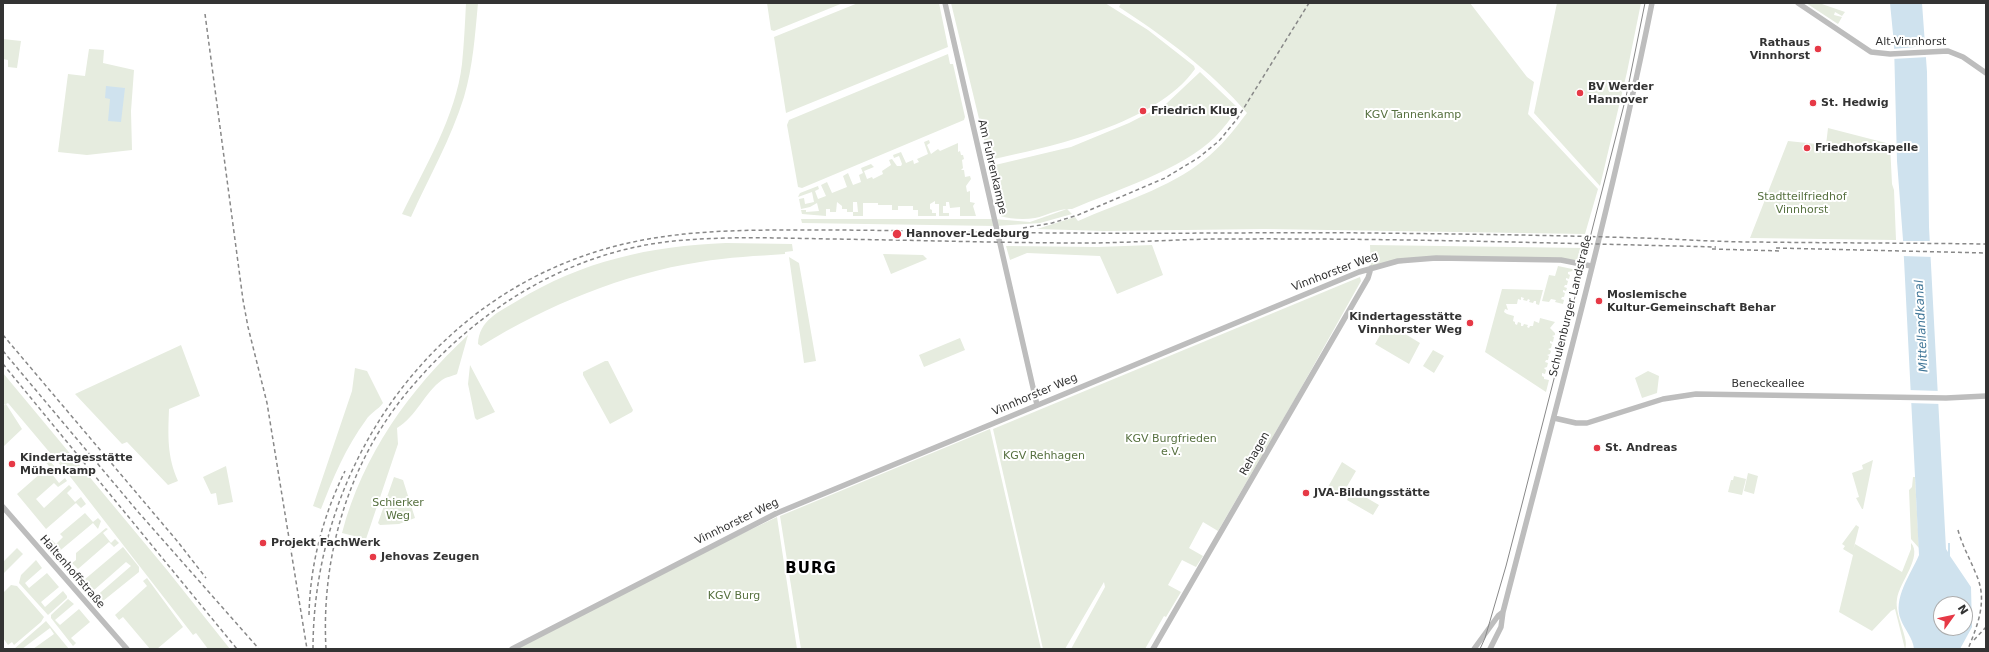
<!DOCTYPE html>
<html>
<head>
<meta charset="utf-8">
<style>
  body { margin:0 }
  #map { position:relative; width:1989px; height:652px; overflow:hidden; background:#fff; font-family:"DejaVu Sans",sans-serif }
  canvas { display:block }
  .frame { position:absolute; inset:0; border:4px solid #333; pointer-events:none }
  .north { position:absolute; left:1933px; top:596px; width:40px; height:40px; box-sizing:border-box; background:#fff; border:1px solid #adadad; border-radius:50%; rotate:57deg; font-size:11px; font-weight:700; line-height:16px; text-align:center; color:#333 }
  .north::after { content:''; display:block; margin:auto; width:14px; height:18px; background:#e63946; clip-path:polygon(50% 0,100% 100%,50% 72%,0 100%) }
</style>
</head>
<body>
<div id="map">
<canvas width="1989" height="652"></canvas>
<div class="frame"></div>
<div class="north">N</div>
</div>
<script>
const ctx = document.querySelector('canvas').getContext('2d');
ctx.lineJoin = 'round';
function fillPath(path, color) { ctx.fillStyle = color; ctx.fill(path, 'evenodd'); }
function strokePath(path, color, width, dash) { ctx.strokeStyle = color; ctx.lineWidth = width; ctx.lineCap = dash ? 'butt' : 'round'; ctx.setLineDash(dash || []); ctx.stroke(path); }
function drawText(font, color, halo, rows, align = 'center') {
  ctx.font = font + ' "DejaVu Sans",sans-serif'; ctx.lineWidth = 4; ctx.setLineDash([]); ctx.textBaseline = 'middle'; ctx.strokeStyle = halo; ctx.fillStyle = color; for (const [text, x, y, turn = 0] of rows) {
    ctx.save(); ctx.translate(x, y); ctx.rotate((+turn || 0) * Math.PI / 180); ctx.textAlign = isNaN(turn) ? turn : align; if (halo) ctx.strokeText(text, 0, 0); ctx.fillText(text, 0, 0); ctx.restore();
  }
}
const green = new Path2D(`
  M466,3h12c-3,32 -5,63 -14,94 -13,42 -35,80 -53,120l-9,-3c23,-47 54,-98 60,-150 2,-20 3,-41 4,-61z
  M767,3h76l-69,28 -3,-1z
  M858,3h81l9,44 -162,66 -12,-76z
  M951,3h154l43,27 46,36 1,3c-39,55 -144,78 -206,91z
  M1121,3h349l57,74 7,5 -6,32 70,75 -13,45 -320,-5 -161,2 -67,-2 38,-12 3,4c41,-18 92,-33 126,-61 17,-13 30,-30 43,-47 -36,-42 -82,-76 -128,-106z
  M1557,3h84l-14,69 -27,114 -66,-73z
  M1806,3h13l26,9 -3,4 -7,-4 -1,3 8,2 -4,7z
  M3,39l18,2 -4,27 -9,-1v-7l-5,-1z
  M89,49l15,1 -1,13 31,7 -3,41 1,39 -45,5 -29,-3 10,-78 17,2z
  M948,54l2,10h3l12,53 -1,3 -162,68 -4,-1 -11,-62 2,-5z
  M1200,72l38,36c-7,10 -14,20 -23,29 -33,33 -99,53 -143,72 -13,-1 -24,6 -37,9 -11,2 -25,1 -35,-2l-11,-47 2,-3 80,-19 58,-24 37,-19z
  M1828,128l62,16 2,40 2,6 2,50 -146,-2 38,-97 38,4z
  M929,140l1,3 -3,2 4,9 7,-5 2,2 18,-8v9l2,-1 1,4h2l1,4 -2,1 1,8 -2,2h3l1,7 5,-1 1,3 -5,7 1,6 3,-1v11l5,1 -2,3 3,10h-16v-9l-10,1 -1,-6h-3v4h-3v7h6v3h-10v-12h-4v-3l-5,3v5l2,1v3h4v3h-18v-6h-5v-4h-15v4h-6v-5h-14v-2h-15v13h-10v-4h5l-1,-10h-4v10h-6v-3h-5v-3l-5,-4 -1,10h-6v-3h-4v7l-24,-2 -1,-4h5v2l13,-1 -2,-8 -7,4 -9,2 -2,-10 5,-1 1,6 9,-2 -2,-10 -14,5 2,-4 18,-7 1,3 -4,2 3,8 8,-3 -5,-11 6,-3 5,11 15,-6 -4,-11 5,-3 5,12 8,-3 -2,-7 4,-2 -2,-5 10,-4 3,3 -10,4 3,8 5,-2 1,2 10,-5 -1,-3 9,-6 -2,-5 3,-1 5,7h4l1,-2 -3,-8 -5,2 -1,-3 8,-3 5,11 7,-3 1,4 5,-2 -2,-3 11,-5 -4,-12z
  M1067,209l5,5 -32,9 -44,3 -194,-3 -1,-4h193l36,3z
  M726,243l66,1 1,7 -8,1v2c-28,2 -56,3 -85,8 -78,12 -152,43 -219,84l-3,-2c1,-24 21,-32 39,-43 65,-40 133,-55 209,-58z
  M1152,245l11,30 -46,19 -17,-38 -73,-3 -17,7 -4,-14 92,1z
  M1370,245l214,3 -5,15 -143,-5 -65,10z
  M883,254l40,1 4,4 -36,15z
  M789,257l10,6 17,98 -12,2z
  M1558,266l19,4 -9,2v2l2,1 -1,4 -3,-1v2l2,1 -1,4h-2l-1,2 3,1 -1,3 -3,-1v2l2,1 -1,4h-2l-1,2 3,1 -1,4 -8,-2 1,-2 -5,-1 -2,3 -7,-1 7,-26 6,1z
  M1360,277l1,4 -65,116 -78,134 -15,-9 -14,26 14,8 -7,11 -14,-7 -14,25 13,7 -15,25 -2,-1 -19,33h-74l34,-62 -1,-5 -39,67h-22l-50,-220z
  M1502,289l41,1 -4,15 -3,-1v-3h-2l-1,2 -4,-1 1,-2 -2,-1 -1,2 -4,-1 1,-2 -3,-1v3l-3,-1 -1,5h-11l2,6 -3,-1 -1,3 3,2 7,2 -1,5 2,1v2l2,1 1,-3 3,1v3h2l1,-2 4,1 -1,2 2,1 1,-2h3l1,-5 5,2 1,-5 15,4 -5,6 5,5v2l-3,1 2,1 -1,5 -3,-1v2l2,1 -1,4 -3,1 3,2 -1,3 -3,1 2,1 -1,4h-2l-1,2 3,1 -1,4 -3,1 2,2 -1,4 -3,-1v3l2,1v2l5,1 -3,12 -61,-40z
  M1387,323l33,20 -11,21 -34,-20z
  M468,335l-11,39c-4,2 -11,3 -15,6 -17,12 -26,37 -45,48l1,16 -32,95 -24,-6c21,-79 67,-143 126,-198z
  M960,338l5,12 -41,17 -5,-12z
  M181,345l19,51 -31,13c-1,27 -2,47 9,72l-10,4 -41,-43 -5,2 -47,-50z
  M1433,350l11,6 -10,17 -11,-7z
  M605,361h3l25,49 -1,2 -22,12 -27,-49v-3z
  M470,365l25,47 -18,8 -2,-2 -7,-34z
  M355,368l12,3 16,32c-5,7 -13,10 -17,17 -20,27 -33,58 -45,89l-8,-3 39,-115z
  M1648,371l11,5 -2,17 -15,5 -7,-20z
  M3,373l164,197 63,79h-22l-12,-16 -3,2 -121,-156 -64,-76 -2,1 16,25 -19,18v-41l3,-2 -3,1z
  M990,429l51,220h-240l-21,-133z
  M46,457l11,12 -5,5 7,9 6,-5 2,3 -9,6 -4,-4 -18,16 8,9 25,-23 3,3 -5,5 8,9 6,-5 5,7 -5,4 -5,-5 -30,26 -29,-35 32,-28 -6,-7z
  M1873,460l-10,49h-1l-6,-11 3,-1 -7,-24 11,-4 -1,-4z
  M1342,462l14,9 -14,24 -14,-8z
  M226,466l7,36 -15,3 -2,-12 -5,1 -8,-17z
  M1748,473l10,3 -4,18 -10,-3z
  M1734,476l12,3 -4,16 -14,-3 3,-12h2z
  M394,477l9,3 12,38 -16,6 -19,1 -2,-2z
  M1913,477h2l4,71 -8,-9 -2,-49 3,-3z
  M1353,490l26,15 -6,10 -26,-15z
  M85,513l8,9 5,-4 3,3 -3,8 -5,-6 -37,31 -10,-11 5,-4 5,5 7,-7 -3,-3z
  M777,517l20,132h-285l121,-63z
  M1856,525l3,2 -6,24 2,-7 47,28 9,-23v-6c12,13 -12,40 -14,56 -3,16 13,41 8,50l-10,-40 -4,2 -19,20 -33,-19 14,-57 -10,-6 2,-3 -3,-2z
  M106,528l2,1 -5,4 8,10 4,-4 4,4 -5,4 -5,-5 -31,27 -6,-6 4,-3v-7z
  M123,547l16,20v5l-36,29 -5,1 -4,-4 37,-32 -5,-4 -33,29 -9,-11z
  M17,548l6,6 -20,20v-12z
  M36,560l6,8 -17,15 4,5 18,-15 12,14 -18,15 4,5 18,-16 4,5v2l-19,17 -29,-32 2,-8z
  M147,578l36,49 -26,22h-7l-27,-32 -4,3 -4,-5 32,-29 -4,-5z
  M11,585l6,1 27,31 -3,5 -27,23 -2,-3 -4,3 -5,-7v-45z
  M68,599l6,5 -19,16 5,5 19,-16 11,13 -19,16 5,5 -3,3 -22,-28v-3z
  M46,621l23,28 -4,-1 -32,1 21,-15 -4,-6 -28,21h-8z`);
const water = new Path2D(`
  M1890,3h32l5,69 2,155 17,322 2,3v-9h2v13l21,31 1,40 -12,22h-46c-1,-11 -9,-19 -13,-29 -9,-21 10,-46 18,-65l-16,-315 -6,-79 -3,-117zM1941,604h24v24h-24z
  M106,86l19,2 -4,34 -13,-1 2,-22 -5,-1z`);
const pier = new Path2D(`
  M1927,46l1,11 -36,2v-10z
  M1901,241h31l1,16 -31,-1z
  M1908,390l32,1 1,13 -32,-1z`);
const secondary = new Path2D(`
  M945,3l92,402
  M1798,3l73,49 19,2 58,-3 15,6 23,16
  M1554,418l22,5h11l76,-24 33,-5 250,4 40,-2
  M3,507l124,142
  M512,649l265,-136 582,-241 39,-11 38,-3 125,2 30,6
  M1153,649l215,-371 3,-10
  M1474,649l24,-33 5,-4
  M1490,649l11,-22 2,-15c52,-202 108,-404 149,-609`);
const tram = new Path2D(`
  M1480,649l5,-11 21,-72 15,-58 105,-411 19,-94`);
const rail = new Path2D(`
  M205,14l38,286 5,27 19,76 40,246
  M1023,228l29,-5 26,-8 87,-37 33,-20 21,-17 18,-22 72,-116
  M1776,248l210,5
  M1712,249l70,2
  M3,335l175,207 28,36
  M3,351l136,162 120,136
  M3,364l234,285
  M1958,530c4,15 12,29 18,44 12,26 2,50 -8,75
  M309,615c1,-51 14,-99 36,-144
  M1974,640l12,-13
  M313,649c0,-169 102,-330 262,-390 81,-31 162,-29 247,-29 83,0 167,3 250,3 99,1 199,-1 298,0 90,1 180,2 270,5 38,1 77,4 115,4 77,1 154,1 231,2
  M326,649c-5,-90 21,-182 78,-253 68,-84 162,-144 270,-155 52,-5 104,-3 156,-2 85,1 170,4 255,4 46,0 92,-4 139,-4 164,-1 328,4 492,8`);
const markers = [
  [1818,49,4,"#e63946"],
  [1580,93,4,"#e63946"],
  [1813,103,4,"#e63946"],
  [1143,111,4,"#e63946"],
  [1807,148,4,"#e63946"],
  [897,234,5,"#e63946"],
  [1599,301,4,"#e63946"],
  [1470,323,4,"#e63946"],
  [1597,448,4,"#e63946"],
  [12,464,4,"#e63946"],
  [1306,493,4,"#e63946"],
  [263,543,4,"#e63946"],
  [373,557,4,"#e63946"]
];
const streetNames = [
  ["Alt-Vinnhorst",1911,42],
  ["Am Fuhrenkampe",992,167,77],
  ["Vinnhorster Weg",1335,272,-21],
  ["Schulenburger Landstraße",1571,306,-76],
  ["Beneckeallee",1768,384],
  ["Vinnhorster Weg",1035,395,-23],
  ["Rehagen",1255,454,-60],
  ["Vinnhorster Weg",737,522,-26],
  ["Haltenhoffstraße",72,572,49]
];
const poiNames = [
  ["Rathaus",1810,43,"right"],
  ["Vinnhorst",1810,56,"right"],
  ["BV Werder",1588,87],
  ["Hannover",1588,100],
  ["St. Hedwig",1821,103],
  ["Friedrich Klug",1151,111],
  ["Friedhofskapelle",1815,148],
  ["Hannover-Ledeburg",906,234],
  ["Moslemische",1607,295],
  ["Kultur-Gemeinschaft Behar",1607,308],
  ["Kindertagesstätte",1462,317,"right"],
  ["Vinnhorster Weg",1462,330,"right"],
  ["St. Andreas",1605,448],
  ["Kindertagesstätte",20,458],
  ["Mühenkamp",20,471],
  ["JVA-Bildungsstätte",1314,493],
  ["Projekt FachWerk",271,543],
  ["Jehovas Zeugen",381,557]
];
const parkNames = [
  ["KGV Tannenkamp",1413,115],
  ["Stadtteilfriedhof",1802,197],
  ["Vinnhorst",1802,210],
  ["KGV Burgfrieden",1171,439],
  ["e.V.",1171,452],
  ["KGV Rehhagen",1044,456],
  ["Schierker",398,503],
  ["Weg",398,516],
  ["KGV Burg",734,596]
];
const waterNames = [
  ["Mittellandkanal",1922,326,-93]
];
const districtNames = [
  ["BURG",811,569]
];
fillPath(green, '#e6ecdf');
fillPath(water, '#cfe2ee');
fillPath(pier, '#fff');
strokePath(secondary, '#bdbdbd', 5.5);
strokePath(tram, '#888', 1);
strokePath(rail, '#888', 1.5, [4, 3]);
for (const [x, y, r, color] of markers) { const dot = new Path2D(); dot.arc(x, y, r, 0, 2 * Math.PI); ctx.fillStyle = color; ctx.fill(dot); strokePath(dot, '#fff', 1.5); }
drawText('11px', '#333', '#fff', streetNames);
drawText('bold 11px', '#333', '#fff', poiNames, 'left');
drawText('11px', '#56703f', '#fff', parkNames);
drawText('italic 12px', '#3f7597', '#fff', waterNames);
ctx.letterSpacing = '1px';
drawText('bold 15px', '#000', '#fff', districtNames);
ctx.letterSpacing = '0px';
</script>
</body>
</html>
